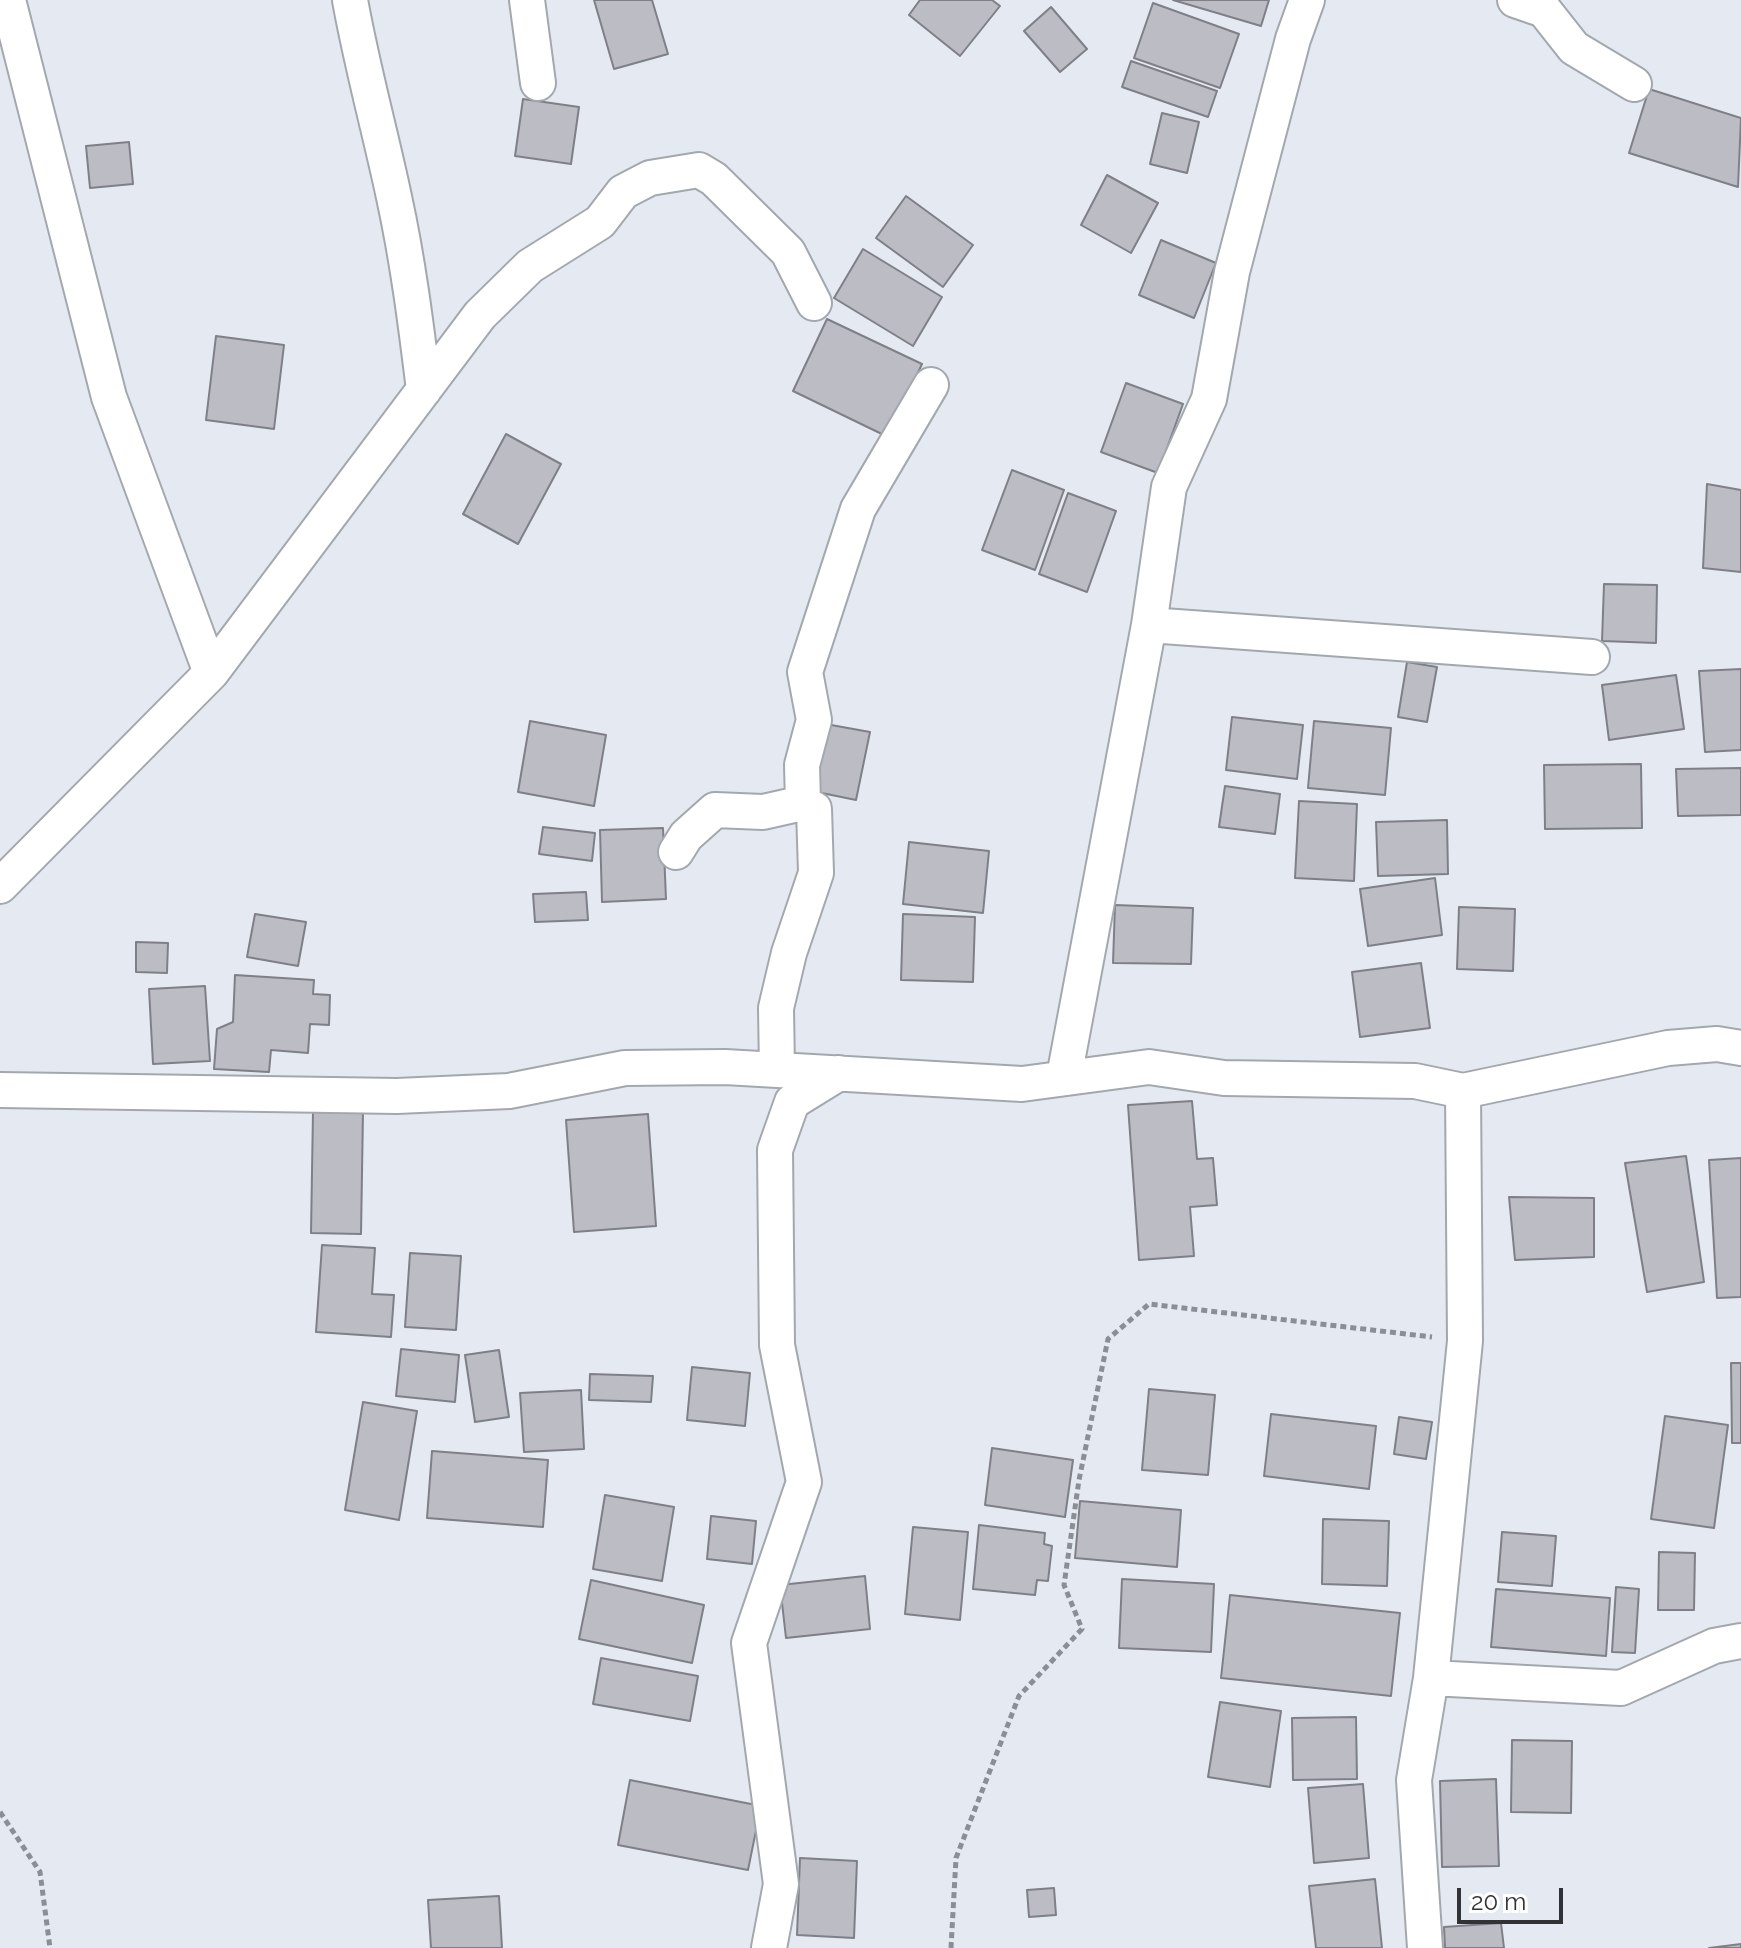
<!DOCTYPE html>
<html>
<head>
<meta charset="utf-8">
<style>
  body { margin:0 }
  #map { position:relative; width:1741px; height:1948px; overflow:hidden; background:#e5eaf2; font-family:Raleway,sans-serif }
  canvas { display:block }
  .scale { position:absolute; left:1457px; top:1888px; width:106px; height:36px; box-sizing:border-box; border:4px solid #303235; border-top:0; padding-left:10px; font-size:24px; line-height:28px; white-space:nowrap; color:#303235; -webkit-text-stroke:6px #fff; paint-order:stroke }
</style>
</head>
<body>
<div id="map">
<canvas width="1741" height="1948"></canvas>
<div class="scale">20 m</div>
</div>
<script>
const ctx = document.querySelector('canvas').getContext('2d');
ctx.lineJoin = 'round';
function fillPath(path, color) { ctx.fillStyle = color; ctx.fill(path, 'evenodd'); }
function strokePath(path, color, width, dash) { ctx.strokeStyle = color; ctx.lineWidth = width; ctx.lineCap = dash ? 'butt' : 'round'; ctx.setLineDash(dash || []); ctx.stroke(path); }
const building = new Path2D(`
  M594,0h58l16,54 -54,15z
  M920,0h72l8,6 -40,50 -51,-41z
  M1173,0h96l-8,26z
  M1153,3l86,31 -19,54 -86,-30z
  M1051,7l36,42 -27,23 -36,-41z
  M1131,61l86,30 -9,26 -86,-30z
  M1649,89l92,29 -3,69 -109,-34z
  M523,99l56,8 -8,57 -56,-8z
  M1162,113l37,9 -12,51 -37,-9z
  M129,142l4,42 -43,4 -4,-42z
  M1107,175l51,28 -27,50 -50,-28z
  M906,196l67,49 -30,42 -67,-49z
  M1161,240l55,23 -22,55 -55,-23z
  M863,249l79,48 -29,49 -79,-48z
  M827,319l95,45 -34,73 -95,-46z
  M216,336l68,9 -10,84 -68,-9z
  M1126,383l57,21 -25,69 -57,-21z
  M506,434l55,30 -43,80 -55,-30z
  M1012,470l52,20 -29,80 -53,-20z
  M1707,484l34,6v82l-38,-4z
  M1068,493l48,18 -29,81 -48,-18z
  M1604,584l53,1 -1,58 -54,-2z
  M1407,662l30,5 -10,55 -29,-5z
  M1741,669v81l-36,2 -6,-81z
  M1676,675l8,54 -75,11 -7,-55z
  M1232,717l71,8 -6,54 -71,-9z
  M530,721l76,14 -12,71 -76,-14z
  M1314,721l77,7 -6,67 -77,-7z
  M820,723l50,9 -14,68 -49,-10z
  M1641,764l1,64 -97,1 -1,-64z
  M1741,768v47l-63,1 -2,-47z
  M1225,786l55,8 -5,40 -56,-7z
  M1299,801l58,3 -3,77 -59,-3z
  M1447,820l1,54 -70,2 -2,-54z
  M543,827l52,6 -3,28 -53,-7z
  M663,828l3,71 -64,3 -2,-72z
  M909,842l80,9 -6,62 -80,-9z
  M1435,878l7,57 -74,11 -8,-57z
  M586,892l2,28 -53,2 -2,-28z
  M1115,905l78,3 -2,56 -78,-1z
  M1459,907l56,2 -2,62 -56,-2z
  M255,914l51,8 -8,44 -51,-9z
  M903,914l72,3 -2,65 -72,-2z
  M136,942l32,1 -1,30 -31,-1z
  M1421,963l9,65 -70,9 -8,-65z
  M235,975l79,5 -1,14 17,1 -1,30 -19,-1 -2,29 -37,-3 -2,22 -55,-3 3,-40 16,-7z
  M205,986l5,75 -57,3 -4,-75z
  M1192,1101l5,58 16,-1 4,47 -27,2 4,49 -55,4 -11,-155z
  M313,1111l50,1 -2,122 -50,-1z
  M648,1114l8,112 -82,6 -8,-112z
  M1686,1156l18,126 -57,10 -22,-129z
  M1741,1158v139l-24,1 -8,-138z
  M1509,1197l85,1v59l-79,3z
  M322,1245l53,3 -3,46 22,1 -3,42 -75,-5z
  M410,1253l51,3 -5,74 -51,-3z
  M401,1349l58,6 -4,47 -59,-6z
  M499,1350l10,67 -34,5 -10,-67z
  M1731,1363h10v80h-9z
  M692,1367l58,6 -5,53 -58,-6z
  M590,1374l63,2 -2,26 -62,-2z
  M1149,1389l66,6 -7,80 -66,-5z
  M581,1390l3,59 -60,3 -4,-59z
  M363,1402l54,9 -18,109 -54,-10z
  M1271,1414l105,12 -7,63 -105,-13z
  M1665,1416l63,9 -14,103 -63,-9z
  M1399,1417l33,5 -6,37 -32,-5z
  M992,1448l81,12 -8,57 -80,-12z
  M432,1451l116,9 -5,67 -116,-9z
  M605,1495l69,12 -12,74 -69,-12z
  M1080,1501l101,9 -4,57 -102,-9z
  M711,1516l45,5 -4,43 -45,-5z
  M1323,1519l66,2 -2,65 -65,-2z
  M979,1525l66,8 -1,11 8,2 -4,35 -11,-1 -2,15 -62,-6z
  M913,1527l55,5 -8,88 -55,-6z
  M1502,1532l54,4 -4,50 -54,-4z
  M1659,1552l36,1 -1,57h-36z
  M865,1576l5,53 -84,9 -6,-53z
  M1122,1579l92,5 -3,68 -92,-4z
  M591,1580l113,25 -12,58 -113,-24z
  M1616,1587l23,2 -4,64 -23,-1z
  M1496,1589l114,9 -4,58 -115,-9z
  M1230,1595l170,18 -9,83 -170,-18z
  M601,1658l97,18 -8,45 -97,-17z
  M1220,1702l61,9 -11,76 -62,-10z
  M1356,1717l1,62 -64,1 -1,-62z
  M1512,1740l60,1 -1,72 -60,-1z
  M1496,1779l3,87 -57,1 -2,-86z
  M630,1780l131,26 -13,64 -130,-25z
  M1363,1784l6,74 -55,5 -6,-75z
  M800,1858l57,3 -3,77 -57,-3z
  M1375,1879l7,69h-66l-7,-62z
  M1054,1888l2,27 -27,2 -2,-27z
  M499,1896l3,52h-71l-3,-48z
  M1501,1923l3,25h-59l-1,-21z
  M1741,1944v4h-32z`);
const path = new Path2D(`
  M0,1812l40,60 10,76
  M951,1948l5,-90 63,-162 63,-67 -18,-44 15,-105 29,-141 41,-35 283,33`);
const street = new Path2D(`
  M8,0l101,397 102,276 269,-358 50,-49 70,-44 23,-30 27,-14 49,-8 15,9 74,73 26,51
  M350,0c12,67 30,131 44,197 14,64 22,128 30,193
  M527,0l11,83
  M1515,0l29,10 30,38 60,36
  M1149,625l443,32
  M676,852l10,-16 29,-26 48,2 40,-9
  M0,886l211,-213
  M777,1070l-1,-62 13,-55 27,-80 -2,-64 -11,-6 -1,-38 12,-45 -9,-48 53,-163 73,-124
  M1064,1077l85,-452 20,-138 40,-88 23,-127 61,-233 14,-39
  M0,1090l397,6 112,-5 116,-23 100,-1 297,17 127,-17 75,11 191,3 48,10 205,-43 49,-4 24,4
  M1431,1678l190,10 93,-42 27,-5
  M769,1948l12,-64 -32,-241 55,-161 -27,-137 -2,-195 17,-48 47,-29
  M1425,1948l-11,-168 17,-102 34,-337 -2,-250`);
fillPath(building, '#bcbcc5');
strokePath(building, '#7f7f87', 2);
strokePath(street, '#a3a8af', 38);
strokePath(path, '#8b8e94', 5, [6, 4]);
strokePath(street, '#fff', 34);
</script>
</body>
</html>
